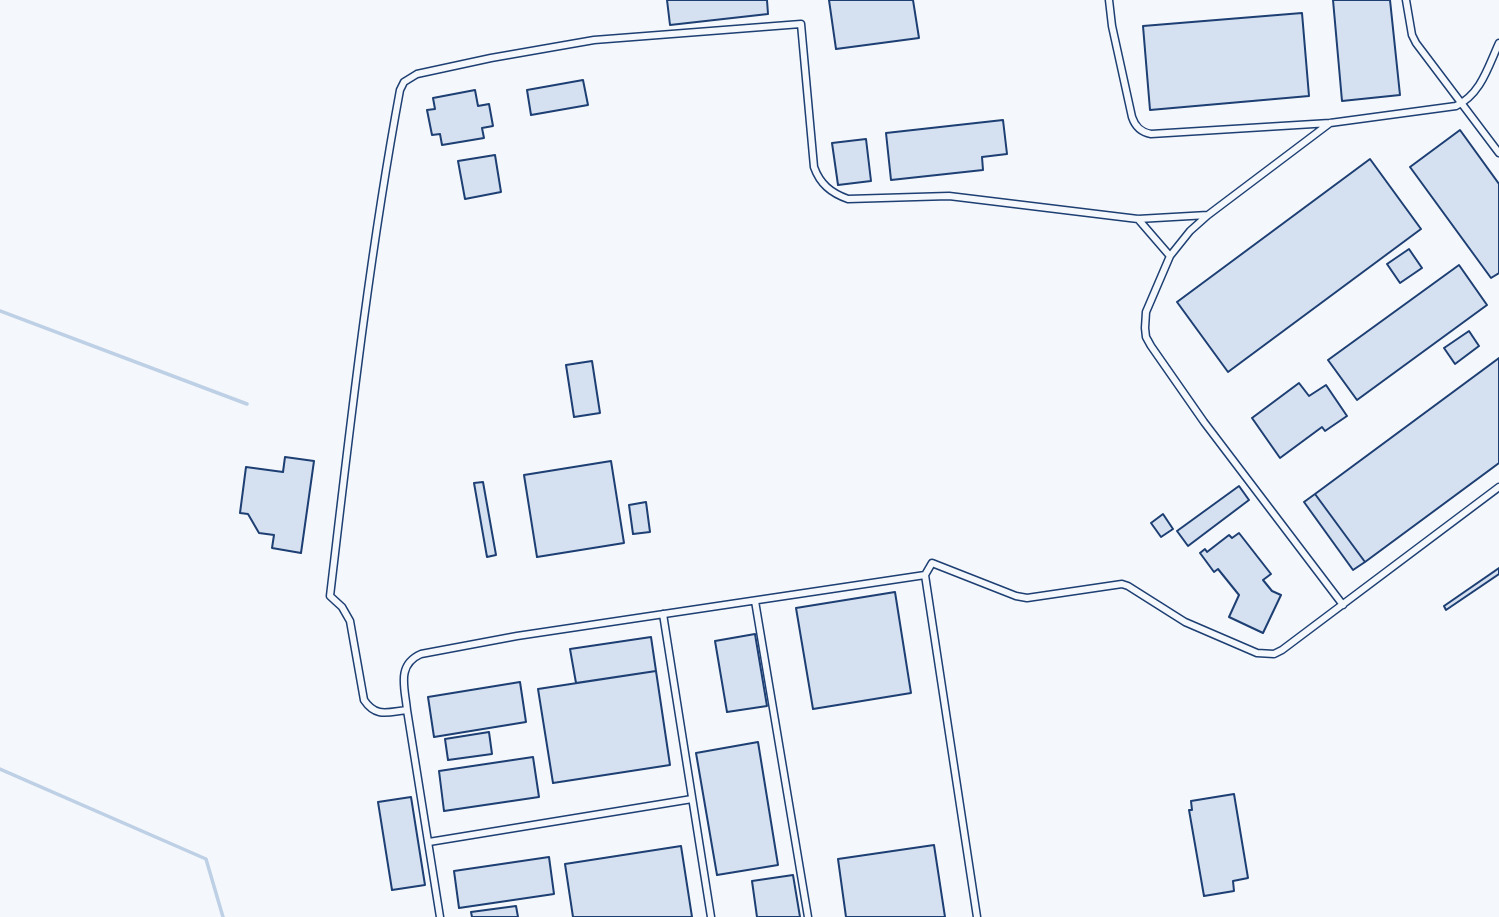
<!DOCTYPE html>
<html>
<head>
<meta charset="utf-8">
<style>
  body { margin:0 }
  canvas { display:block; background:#f4f7fb }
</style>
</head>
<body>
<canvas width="1499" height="917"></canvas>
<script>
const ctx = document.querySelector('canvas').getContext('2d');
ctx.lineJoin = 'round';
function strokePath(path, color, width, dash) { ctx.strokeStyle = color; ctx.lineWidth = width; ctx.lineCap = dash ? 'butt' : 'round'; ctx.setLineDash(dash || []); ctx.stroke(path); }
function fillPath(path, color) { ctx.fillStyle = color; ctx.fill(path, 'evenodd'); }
const stream = new Path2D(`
  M0,311l247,93
  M0,769l206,90 17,58`);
const building = new Path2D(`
  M667,0h100l1,14 -98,11z
  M829,0h84l6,38 -83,11z
  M1333,0h57l10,95 -58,6z
  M1302,13l7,83 -159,14 -7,-84z
  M583,80l5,25 -57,10 -4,-25z
  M475,90l3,16 11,-2 4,22 -11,2 2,10 -42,7 -2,-11 -8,1 -5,-25 8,-1 -2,-11z
  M1003,120l4,34 -25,3 1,13 -92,10 -5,-47z
  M1460,130l39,54v89l-8,5 -81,-111z
  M866,139l5,42 -33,4 -6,-42z
  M495,155l6,37 -36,7 -7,-38z
  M1370,159l51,70 -193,143 -51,-70z
  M1409,249l13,19 -22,15 -13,-19z
  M1459,265l28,40 -130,95 -29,-40z
  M1469,331l10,15 -24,18 -11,-16z
  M1499,358v105l-134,99 -50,-68z
  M592,361l8,52 -26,4 -8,-52z
  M1299,383l10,13 17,-11 21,31 -22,15 -3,-4 -42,31 -28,-40z
  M285,457l29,4 -13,92 -29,-5 2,-13 -15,-2 -11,-19 -8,-1 6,-46 37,5z
  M611,461l13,82 -87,14 -13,-82z
  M483,482l13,73 -9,2 -13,-74z
  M1239,486l10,14 -61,46 -11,-15z
  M1315,494l50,68 -12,8 -49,-68z
  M646,502l4,30 -17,2 -4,-29z
  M1163,514l10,15 -12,8 -10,-14z
  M1239,533l32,41 -8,6 9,11 9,4 -18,38 -34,-16 10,-22 -21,-26 -4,3 -14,-19 5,-4 2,3 22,-17 3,3z
  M1499,568v6l-53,36 -2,-4z
  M895,592l16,101 -98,16 -17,-101z
  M755,634l12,72 -40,6 -12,-71z
  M651,637l5,34 -80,12 -6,-34z
  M656,671l14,94 -117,18 -15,-94z
  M520,682l6,40 -92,15 -6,-40z
  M489,732l3,22 -44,6 -3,-21z
  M758,742l20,123 -61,10 -21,-122z
  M533,757l6,40 -95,14 -5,-40z
  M1234,794l14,84 -15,3 1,10 -30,5 -15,-86h3l-1,-9z
  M411,797l14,88 -33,5 -14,-88z
  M934,845l11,72h-99l-8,-58z
  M681,846l11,71h-119l-8,-53z
  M549,857l5,37 -95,14 -5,-37z
  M793,875l7,42h-43l-5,-36z
  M516,906l2,11h-46l-1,-5z`);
const service = new Path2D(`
  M1109,0l3,26 20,91c3,9 8,15 19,17l179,-11 126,-17c25,-12 32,-39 43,-63
  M1406,0l6,35 4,8 83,110
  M1330,123l-122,92 -18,16 -20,25 -24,56 -1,16 1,9 5,9 53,76 139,183
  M1138,219l32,37
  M925,575l52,342
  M755,601l53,316
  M663,614l48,303
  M407,710c-2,-22 -11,-45 14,-56l96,-18 408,-61 7,-12 84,33 11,2 95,-14 6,2 57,36 72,31 17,1 8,-4 217,-163
  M429,842l263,-43
  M440,917l-33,-207c-19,2 -31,8 -43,-10l-14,-79 -8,-14 -12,-11c20,-169 39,-339 70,-506l4,-8 13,-8 74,-16 103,-18 207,-16 13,143c6,17 17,26 34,32l101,-3 189,23 70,-4`);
strokePath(stream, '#bed0e5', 3.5);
fillPath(building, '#d5e0f0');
strokePath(building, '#1d3f73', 2);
strokePath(service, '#1d3f73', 9);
strokePath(service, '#f4f7fb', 6);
</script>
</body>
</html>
